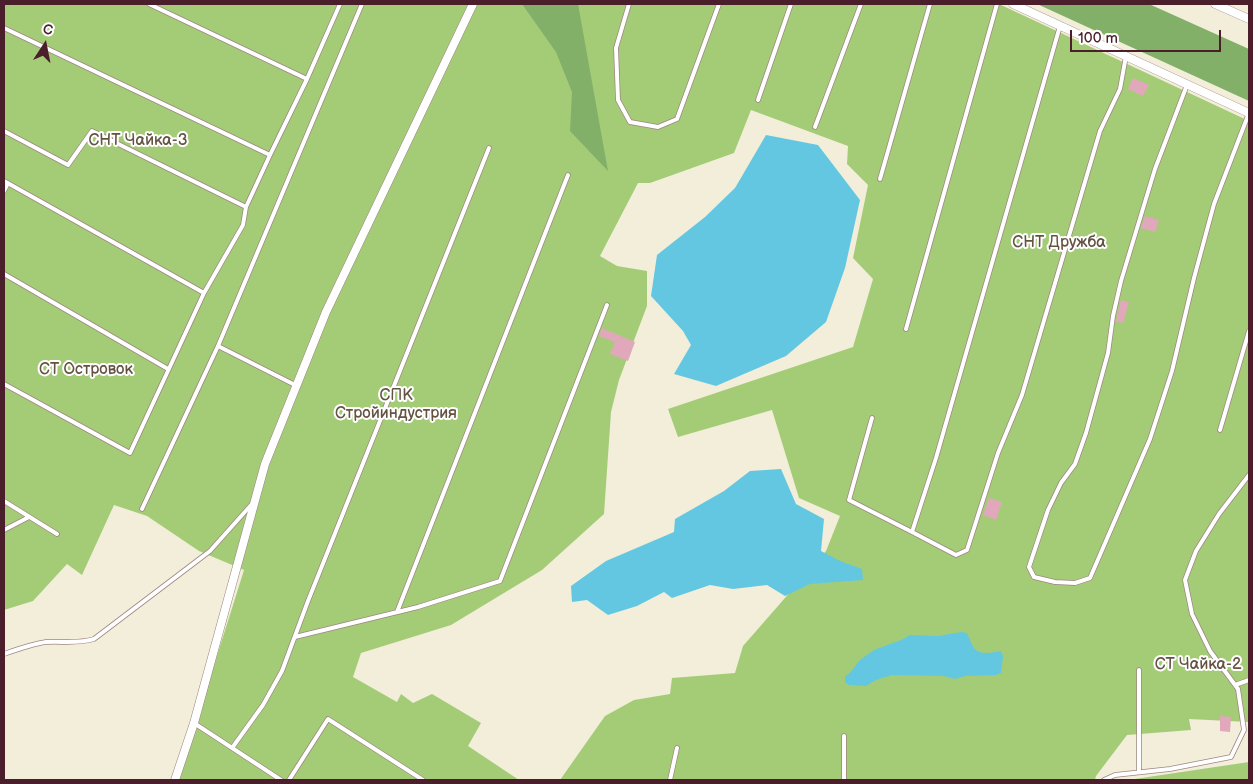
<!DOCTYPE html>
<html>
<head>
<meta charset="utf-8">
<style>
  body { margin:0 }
  #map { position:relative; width:1253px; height:784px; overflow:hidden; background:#f2eeda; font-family:"Balsamiq Sans",sans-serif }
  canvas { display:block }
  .frame { position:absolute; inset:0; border:5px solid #4a1f2b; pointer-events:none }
  .north { position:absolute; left:20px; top:20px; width:50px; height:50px; -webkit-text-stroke:4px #fff; paint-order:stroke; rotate:11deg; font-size:14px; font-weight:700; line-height:20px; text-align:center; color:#4a1f2b }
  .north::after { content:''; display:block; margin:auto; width:18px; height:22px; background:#4a1f2b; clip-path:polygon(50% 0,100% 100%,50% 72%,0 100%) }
  .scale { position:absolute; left:1070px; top:30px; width:151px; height:22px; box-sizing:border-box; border:2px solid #4a1f2b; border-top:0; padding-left:6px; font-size:15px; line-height:18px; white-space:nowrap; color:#4a1f2b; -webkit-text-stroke:4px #fff; paint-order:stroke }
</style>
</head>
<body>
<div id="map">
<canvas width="1253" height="784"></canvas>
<div class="frame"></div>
<div class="north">С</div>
<div class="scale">100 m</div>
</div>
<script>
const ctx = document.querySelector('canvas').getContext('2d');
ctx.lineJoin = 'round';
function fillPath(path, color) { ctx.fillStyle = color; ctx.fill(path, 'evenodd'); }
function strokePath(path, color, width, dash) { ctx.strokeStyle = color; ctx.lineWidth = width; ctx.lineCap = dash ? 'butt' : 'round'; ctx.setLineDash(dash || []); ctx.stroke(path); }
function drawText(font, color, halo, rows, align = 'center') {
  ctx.font = font + ' "Balsamiq Sans",sans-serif'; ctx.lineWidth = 4; ctx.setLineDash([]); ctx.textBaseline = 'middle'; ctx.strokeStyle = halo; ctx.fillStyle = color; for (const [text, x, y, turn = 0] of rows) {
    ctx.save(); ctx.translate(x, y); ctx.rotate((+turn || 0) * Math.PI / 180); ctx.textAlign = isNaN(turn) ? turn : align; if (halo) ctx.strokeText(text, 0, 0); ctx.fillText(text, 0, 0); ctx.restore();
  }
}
const green = new Path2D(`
  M4,4h995l250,117v601l-60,-3 2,11 -64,5 -31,41 -1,4h-535l45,-64 29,-16 36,-6 2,-16 63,-5 8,-27 83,-95 14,-35 -41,-18 -27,-88 -94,27 -10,-28 185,-62 20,-68 -20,-21 15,-73 -21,-21 1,-18 -97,-36 -17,43 -84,30h-12l-38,73 17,10 30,5v35l-28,74 -8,32 -7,102 -62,56 -91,55 -90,28 -8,24 44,25 4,-8 12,9 19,-9 49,29 -13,23 51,34h-341l66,-210 -45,-19 -52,-35 -33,-11 -32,70 -15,-11 -34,37 -29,9z
  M1249,762v18h-121z`);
const forest = new Path2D(`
  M522,4h56l30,167 -38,-40 2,-39 -16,-40z
  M1037,4h112l100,45v52z`);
const water = new Path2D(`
  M766,135l52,10 42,55 -15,68 -19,54 -40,34 -70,30 -42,-12 17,-29 -8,-14 -32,-35 6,-41 48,-38 30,-29z
  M781,469l15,35 28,15 -3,32 19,10 22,8 1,11 -53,4 -25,12 -18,-11 -34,4 -23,-4 -38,13 -8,-6 -27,14 -29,9 -21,-15 -15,2 -1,-16 35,-25 68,-29 1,-13 49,-28 26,-20z
  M961,632l6,1c2,4 4,11 7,15 6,8 19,4 27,3l2,5 -2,17 -5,2 -31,1 -10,3 -11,-3 -52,-1 -16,5 -10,6 -17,-1 -4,-3v-6l4,-2 11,-14 14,-10 27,-10 9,-5 28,1z`);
const building = new Path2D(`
  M1133,78l16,7 -6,11 -15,-7z
  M1145,216l14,4 -4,12 -14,-4z
  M1121,300l8,2 -6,21 -7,-2z
  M602,328l33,14 -7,19 -18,-7 5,-12 -16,-6z
  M989,498l13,4 -6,18 -13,-5z
  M1220,716l11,1 -1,15 -10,-1z`);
const lane = new Path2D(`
  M149,4l158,75
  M629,4l-13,44 2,52 12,22 28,5 19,-8 42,-115
  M4,28l266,127
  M1187,85l-32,84 -34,112 -8,35 -5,37 -22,80 -11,31 -14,19 -13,27 -19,57 5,10 21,5 20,1 15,-5 60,-139 22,-68 22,-93 20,-74 35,-91
  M758,100l33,-96
  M815,127l46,-123
  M4,131l64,34 24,-34 154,76
  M880,179l50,-175
  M4,181l200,112
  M4,191l4,-8
  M4,274l164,95
  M906,329l91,-325
  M218,346l144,-342
  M4,384l126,69 74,-160 39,-68 3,-18 24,-52 37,-76 33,-75
  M872,418l-23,82 63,32 24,-74 124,-432
  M1220,430l29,-99
  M4,501l53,33
  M142,509l76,-163 79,40
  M4,530l25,-13
  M912,532l44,23 11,-5 31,-97 24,-58 78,-264 20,-42 6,-33
  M397,612l171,-437
  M295,637l123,-30 82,-26 107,-276
  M4,654c14,-5 28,-10 42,-12 17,-1 32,2 48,-3l116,-88 41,-46
  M1235,685l14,-5
  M194,723l87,57
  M844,736v44
  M232,748l31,-43 19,-34 26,-70 181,-453
  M1139,772v-102
  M289,780l39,-61 95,61
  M670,780l7,-32
  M1104,780l11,-5 55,-6 61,-12 13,-27 -6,-41 -28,-38 -18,-37 -7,-34 11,-29 23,-37 30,-39`);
const street = new Path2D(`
  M1013,4l236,109
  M1215,4l34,15
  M175,780l19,-57 71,-259 61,-152 147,-308`);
const parkNames = [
  ["СНТ Чайка-3",138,141],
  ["СНТ Дружба",1059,243],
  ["СТ Островок",86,370],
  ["СПК",396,396],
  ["Стройиндустрия",396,414],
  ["СТ Чайка-2",1198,665]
];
fillPath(green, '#a4cc77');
fillPath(forest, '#83b068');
fillPath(water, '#63c7e1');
fillPath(building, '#e1a7bb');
strokePath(lane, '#9e8682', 5.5);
strokePath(street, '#9e8682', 9);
strokePath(lane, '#fff', 4);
strokePath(street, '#fff', 8);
drawText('16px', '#655342', '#fff', parkNames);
</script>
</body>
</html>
